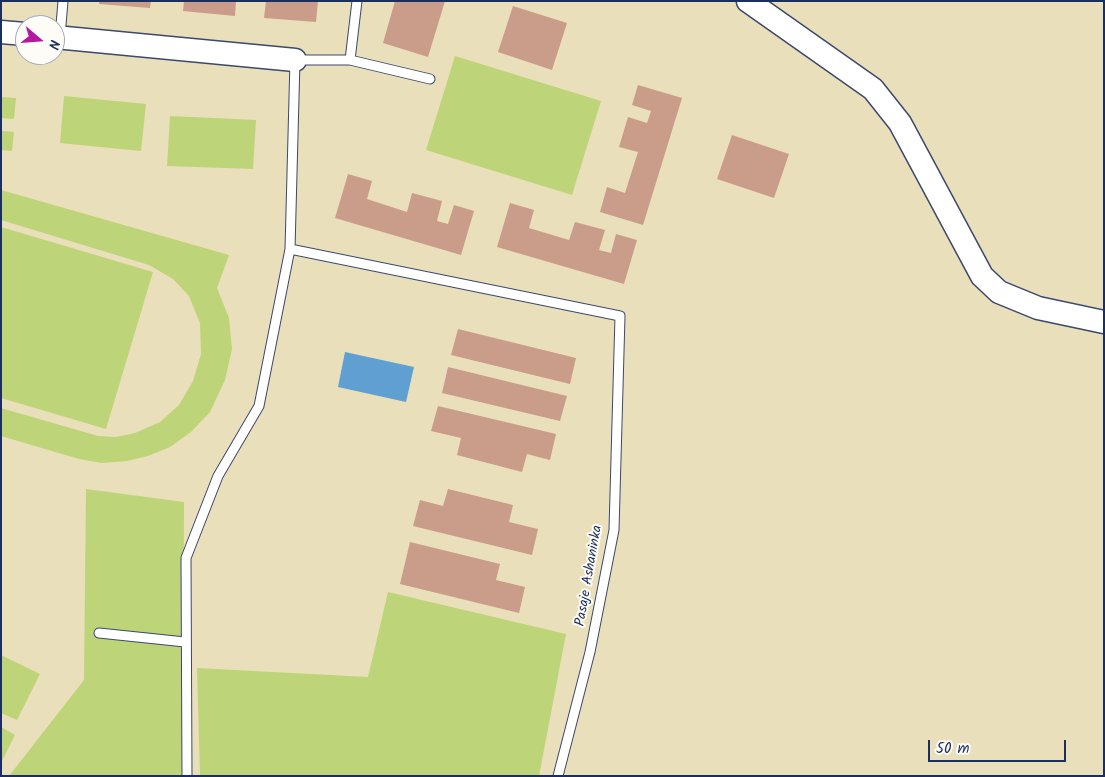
<!DOCTYPE html>
<html>
<head>
<meta charset="utf-8">
<style>
  body { margin:0 }
  #map { position:relative; width:1105px; height:777px; overflow:hidden; background:#eadfbb; font-family:Kalam,sans-serif }
  canvas { display:block }
  .frame { position:absolute; inset:0; border:2px solid #1b2f5e; pointer-events:none }
  .north { position:absolute; left:15px; top:15px; width:50px; height:50px; box-sizing:border-box; background:#fdfcf7; border:1px solid #a3aaba; border-radius:50%; rotate:108deg; font-size:14px; font-weight:700; line-height:20px; text-align:center; color:#1b2f5e }
  .north::after { content:''; display:block; margin:auto; width:18px; height:22px; background:#b5179e; clip-path:polygon(50% 0,100% 100%,50% 72%,0 100%) }
  .scale { position:absolute; left:928px; top:740px; width:138px; height:22px; box-sizing:border-box; border:2px solid #1b2f5e; border-top:0; padding-left:6px; font-size:15px; line-height:18px; white-space:nowrap; color:#1b2f5e; -webkit-text-stroke:4px #fdfcf7; paint-order:stroke }
</style>
</head>
<body>
<div id="map">
<canvas width="1105" height="777"></canvas>
<div class="frame"></div>
<div class="north">N</div>
<div class="scale">50 m</div>
</div>
<script>
const ctx = document.querySelector('canvas').getContext('2d');
ctx.lineJoin = 'round';
function fillPath(path, color) { ctx.fillStyle = color; ctx.fill(path, 'evenodd'); }
function strokePath(path, color, width, dash) { ctx.strokeStyle = color; ctx.lineWidth = width; ctx.lineCap = dash ? 'butt' : 'round'; ctx.setLineDash(dash || []); ctx.stroke(path); }
function drawText(font, color, halo, rows, align = 'center') {
  ctx.font = font + ' Kalam,sans-serif'; ctx.lineWidth = 4; ctx.setLineDash([]); ctx.textBaseline = 'middle'; ctx.strokeStyle = halo; ctx.fillStyle = color; for (const [text, x, y, turn = 0] of rows) {
    ctx.save(); ctx.translate(x, y); ctx.rotate((+turn || 0) * Math.PI / 180); ctx.textAlign = isNaN(turn) ? turn : align; if (halo) ctx.strokeText(text, 0, 0); ctx.fillText(text, 0, 0); ctx.restore();
  }
}
const green = new Path2D(`
  M455,56l146,45 -29,94 -146,-45z
  M64,96l82,8 -5,47 -81,-8z
  M1,97l15,1 -2,21 -13,-1z
  M170,116l86,4 -3,49 -86,-3z
  M1,131l13,1 -2,19 -11,-1z
  M1,190l228,65 -12,33 12,30 3,31 -7,31 -15,32 -19,20 -21,15 -22,9 -21,5 -25,2 -23,-4 -78,-23v-28l97,28 18,1 19,-4 25,-11 19,-17 14,-24 8,-27 -1,-31 -11,-27 -16,-17 -24,-14 -148,-45z
  M1,227l152,45 -47,157 -105,-31z
  M86,489l98,13 -1,274h-174l75,-96z
  M388,592l178,42 -27,142h-339l-3,-108 171,9z
  M1,655l39,19 -23,46 -16,-7z
  M1,727l14,8 -14,28z`);
const water = new Path2D(`
  M345,352l69,15 -8,35 -68,-15z`);
const building = new Path2D(`
  M99,1h52l-1,7 -51,-4z
  M184,1h52l-1,15 -52,-5z
  M266,1h52l-2,21 -52,-4z
  M395,1h50l-17,56 -45,-14z
  M513,6l54,17 -15,47 -54,-18z
  M638,85l44,13 -39,127 -43,-13 7,-25 18,6 13,-41 -19,-5 9,-30 19,6 4,-12 -19,-6z
  M732,135l57,19 -15,44 -57,-19z
  M348,174l24,7 -5,18 40,13 5,-19 30,8 -5,20 11,3 6,-19 20,6 -13,44 -126,-37z
  M510,203l24,7 -5,18 40,12 6,-18 30,8 -6,20 12,3 5,-19 21,6 -13,44 -127,-37z
  M458,329l118,29 -6,26 -119,-29z
  M448,367l119,29 -7,25 -118,-28z
  M438,406l118,28 -6,26 -23,-6 -5,18 -65,-17 4,-17 -30,-7z
  M448,489l65,16 -4,17 29,7 -6,26 -119,-29 7,-26 23,6z
  M410,542l90,22 -4,16 29,7 -6,26 -119,-29z`);
const service = new Path2D(`
  M60,37l3,-36
  M350,60l7,-59
  M290,249l330,67 -6,214 -24,122 -32,124
  M99,633l86,9
  M187,776l-1,-218 32,-82 41,-70 31,-157 5,-189h55l80,19`);
const tertiary = new Path2D(`
  M748,1l125,88 27,34 82,153 17,16 39,16 66,14
  M1,32l24,2
  M55,37l240,23`);
const streetNames = [
  ["Pasaje Ashaninka",590,576,-80]
];
fillPath(green, '#bed478');
fillPath(water, '#5f9fd1');
fillPath(building, '#ca9c8a');
strokePath(service, '#3a496c', 11);
strokePath(tertiary, '#3a496c', 25);
strokePath(service, '#fff', 9);
strokePath(tertiary, '#fff', 22);
drawText('14px', '#1b2f5e', '#fdfcf7', streetNames);
</script>
</body>
</html>
